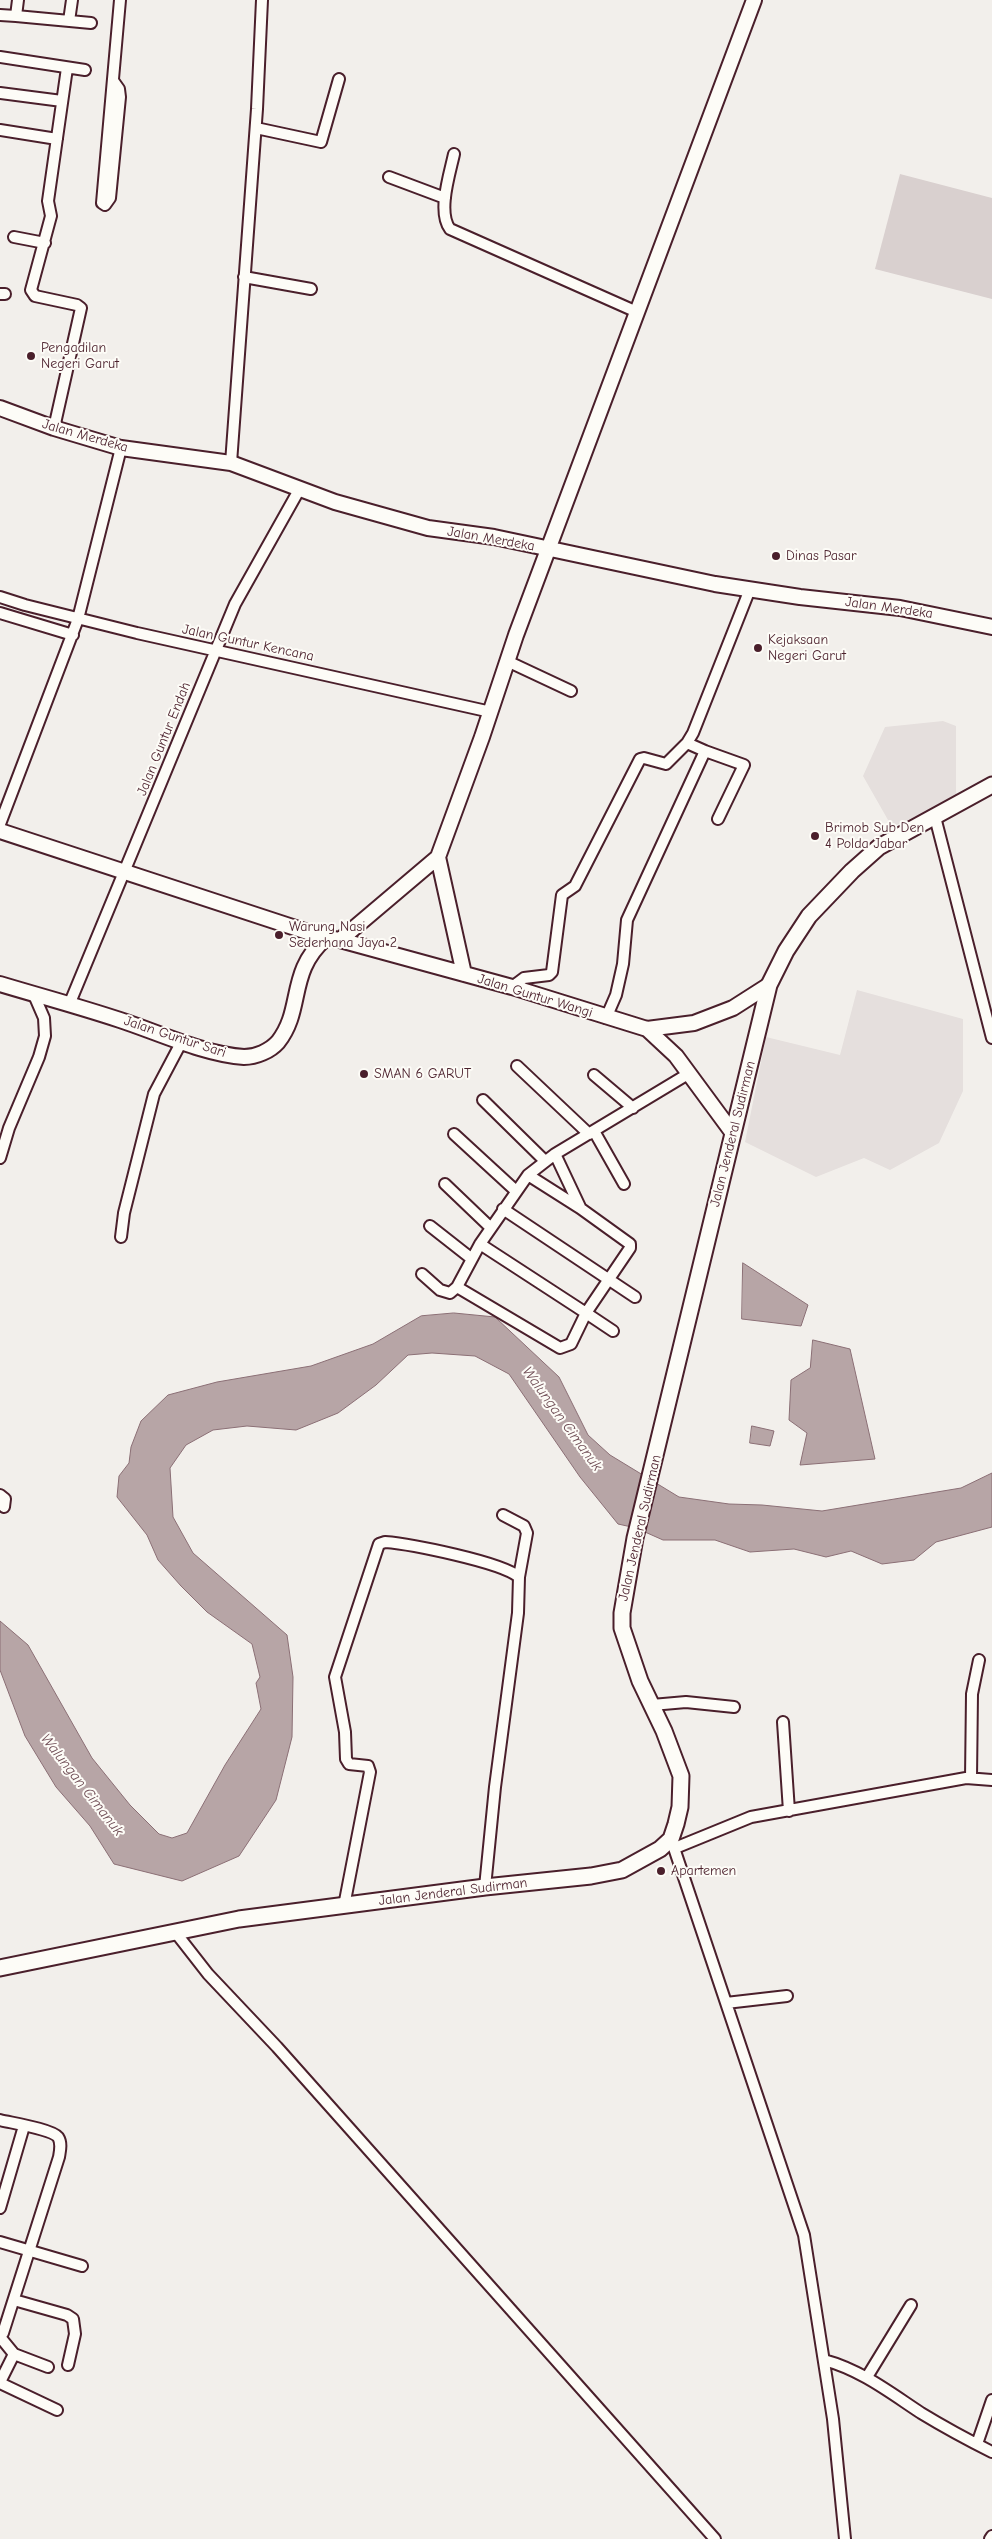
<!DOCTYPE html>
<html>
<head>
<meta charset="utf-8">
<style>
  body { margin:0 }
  canvas { display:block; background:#f2efeb }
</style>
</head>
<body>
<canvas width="992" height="2539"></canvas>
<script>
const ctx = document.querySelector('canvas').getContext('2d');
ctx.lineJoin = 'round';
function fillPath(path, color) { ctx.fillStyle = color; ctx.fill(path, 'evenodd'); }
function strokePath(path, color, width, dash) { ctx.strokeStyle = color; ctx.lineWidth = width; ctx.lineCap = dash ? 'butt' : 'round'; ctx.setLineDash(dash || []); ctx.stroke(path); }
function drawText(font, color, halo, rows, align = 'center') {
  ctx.font = font + ' "Comic Neue",sans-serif'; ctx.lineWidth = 4; ctx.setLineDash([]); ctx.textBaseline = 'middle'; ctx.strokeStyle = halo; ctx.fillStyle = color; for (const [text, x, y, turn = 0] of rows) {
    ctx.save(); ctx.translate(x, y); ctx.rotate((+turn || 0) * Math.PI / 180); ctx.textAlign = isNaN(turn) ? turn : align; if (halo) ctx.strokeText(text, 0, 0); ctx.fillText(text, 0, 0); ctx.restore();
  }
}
const built = new Path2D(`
  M943,721l13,5v72l-64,29 -29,-51 22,-49z
  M857,990l106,29v72l-24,52 -49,27 -26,-12 -48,19 -71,-35 21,-105 74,18z`);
const green = new Path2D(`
  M900,174l92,24v101l-117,-30z`);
const water = new Path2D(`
  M743,1263l65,42 -7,21 -59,-7z
  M454,1313l41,4 64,60 29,58 22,20 69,42 50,7 33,1 60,6 139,-23 31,-15v54l-56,15 -22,18 -32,4 -31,-13 -25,6 -32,-8 -44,3 -35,-12h-52l-27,-12 -18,-4 -38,-47 -71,-103 -34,-18 -43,-3 -24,2 -32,30 -38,28 -42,17 -49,-4 -34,4 -27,15 -16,23 3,49 20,36 94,82 6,42 -1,60 -16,63 -37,56 -57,25 -68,-17 -24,-38 -34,-39 -31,-51 -25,-66v-49l28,24 64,113 38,47 29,29 13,4 15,-5 38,-68 36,-56 -5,-26 4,-6 -8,-33 -45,-32 -26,-26 -23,-26 -11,-25 -30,-38 2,-21 10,-13 2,-16 10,-26 27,-26 49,-13 94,-16 62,-22 48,-28z
  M813,1340l37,9 25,110 -75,6 7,-32 -18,-13 2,-40 19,-12z
  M752,1426l22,5 -4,15 -20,-3z`);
const street = new Path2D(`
  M0,15l16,1 2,-16
  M16,16l75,7
  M69,21l3,-21
  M0,57l85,13
  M114,82l5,7 1,8 -10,101 -5,7 -3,-2 18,-203
  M0,93l62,8
  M256,128l65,14 18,-63
  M0,130l57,9
  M454,154c-4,19 -17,58 -4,75l187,83
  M389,177l56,21
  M14,237l31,6
  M244,277l67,12
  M0,294h5
  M54,428l27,-120 -4,-3 -42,-9 -4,-6 20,-74 -3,-15 19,-133
  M231,463l26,-354 5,-109
  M0,597l25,8 112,28 354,79
  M0,613l73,22
  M507,661l64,30
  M705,751l39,14 -26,54
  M935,817l57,221
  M0,824l78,-205 43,-171
  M512,987l12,-9 25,-3 3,-3 10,-77 13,-9 65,-127 4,-1 22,6 21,-21 6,-10 57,-144
  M69,1005l166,-401 64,-114
  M606,1018l10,-23 7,-31 4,-44 78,-169 -18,-8
  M517,1066l72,68
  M594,1075l39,33
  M483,1100l62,61
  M594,1131l30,53
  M454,1134l62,57
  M555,1154l25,53
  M0,1158l9,-30 30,-71 6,-21 -1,-18 -10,-23
  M528,1175l52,33 50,36v4l-44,65 -106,-69 48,-69 27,-21 133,-80
  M445,1184l46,44
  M503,1209l132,88
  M430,1226l42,33
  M121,1237l3,-24 30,-119 28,-53
  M480,1244l-23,43 103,61 11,-4 15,-31 27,18
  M422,1274l18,16 10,3 7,-6
  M0,1495l5,4 -1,8
  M503,1515l21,11 3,7 -8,44
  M652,1705l34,-3 48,5
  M783,1722l6,89
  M971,1778l1,-84 7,-34
  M671,1839l133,396 29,184 12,120
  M675,1848l76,-31 215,-39 26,2
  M344,1906l26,-134 -2,-6 -19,-2 -3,-5 -1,-27 -10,-55 41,-124 3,-9 6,-2c26,2 116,20 134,35l-1,36 -23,174 -10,100
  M176,1933l32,41 69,73 438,492
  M726,2003l61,-7
  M0,2120c12,3 51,9 58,17 4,6 2,14 1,20l-56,176 -3,4
  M0,2208l24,-82
  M0,2242l82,24
  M14,2300l53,15 6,4 2,15 -7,31
  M0,2337l14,17 34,13
  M824,2360c37,10 65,32 97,53 23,14 47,27 71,39
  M867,2377l44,-72
  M0,2382l14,-28
  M0,2383l57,27
  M977,2444l15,-44
  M990,2539l2,-3`);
const secondary = new Path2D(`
  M0,408l54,20 67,20 110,15 104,39 93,26 66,9 221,47 85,13 100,11 92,19
  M0,831l326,107
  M340,940l98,-83
  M464,974l-26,-117 44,-120 34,-102 238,-635
  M0,984c40,12 81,23 120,36 37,12 86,35 124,37 12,0 26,-6 34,-15 26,-33 9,-70 48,-104l14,2 172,47 135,42 29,27 56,76
  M647,1029l47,-6 39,-15 36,-23`);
const primary = new Path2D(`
  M0,1968l239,-49 246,-32 106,-11 31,-6 38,-21 11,-10 5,-15 4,-17 1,-31 -17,-45 -24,-50 -18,-53v-15l13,-75 134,-553 17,-34 23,-35 43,-45 27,-24 113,-62`);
const markers = [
  [31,356,5,"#4a1f2b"],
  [776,556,5,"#4a1f2b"],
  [758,648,5,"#4a1f2b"],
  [815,836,5,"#4a1f2b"],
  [279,935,5,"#4a1f2b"],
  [364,1074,5,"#4a1f2b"],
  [661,1871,5,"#4a1f2b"]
];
const poiNames = [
  ["Pengadilan",41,348],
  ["Negeri Garut",41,364],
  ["Dinas Pasar",786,556],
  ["Kejaksaan",768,640],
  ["Negeri Garut",768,656],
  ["Brimob Sub Den",825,828],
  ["4 Polda Jabar",825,844],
  ["Warung Nasi",289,927],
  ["Sederhana Jaya 2",289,943],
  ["SMAN 6 GARUT",374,1074],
  ["Apartemen",671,1871]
];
const streetNames = [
  ["Jalan Merdeka",85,436,16],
  ["Jalan Merdeka",491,539,10],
  ["Jalan Merdeka",889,608,8],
  ["Jalan Guntur Kencana",248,643,12],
  ["Jalan Guntur Endah",164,739,-68],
  ["Jalan Guntur Wangi",535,996,17],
  ["Jalan Guntur Sari",175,1037,18],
  ["Jalan Jenderal Sudirman",733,1134,-76],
  ["Jalan Jenderal Sudirman",640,1528,-77],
  ["Jalan Jenderal Sudirman",453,1892,-7]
];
const waterNames = [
  ["Walungan Cimanuk",562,1419,54],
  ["Walungan Cimanuk",82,1785,52]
];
fillPath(built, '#e5dfdd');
fillPath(green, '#d9d0cf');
fillPath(water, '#b7a5a6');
strokePath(water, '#8b6f75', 1);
strokePath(street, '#4a1f2b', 14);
strokePath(secondary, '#4a1f2b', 18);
strokePath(primary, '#4a1f2b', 19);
strokePath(street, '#fdfcf7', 10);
strokePath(secondary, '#fdfcf7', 14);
strokePath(primary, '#fdfcf7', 15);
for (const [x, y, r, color] of markers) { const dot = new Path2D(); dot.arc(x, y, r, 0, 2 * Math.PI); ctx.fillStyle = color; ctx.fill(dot); strokePath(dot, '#fdfcf7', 2); }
drawText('14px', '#4a1f2b', '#fdfcf7', poiNames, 'left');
drawText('14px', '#4a1f2b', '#fdfcf7', streetNames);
drawText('italic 15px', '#704e56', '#fdfcf7', waterNames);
</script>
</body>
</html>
